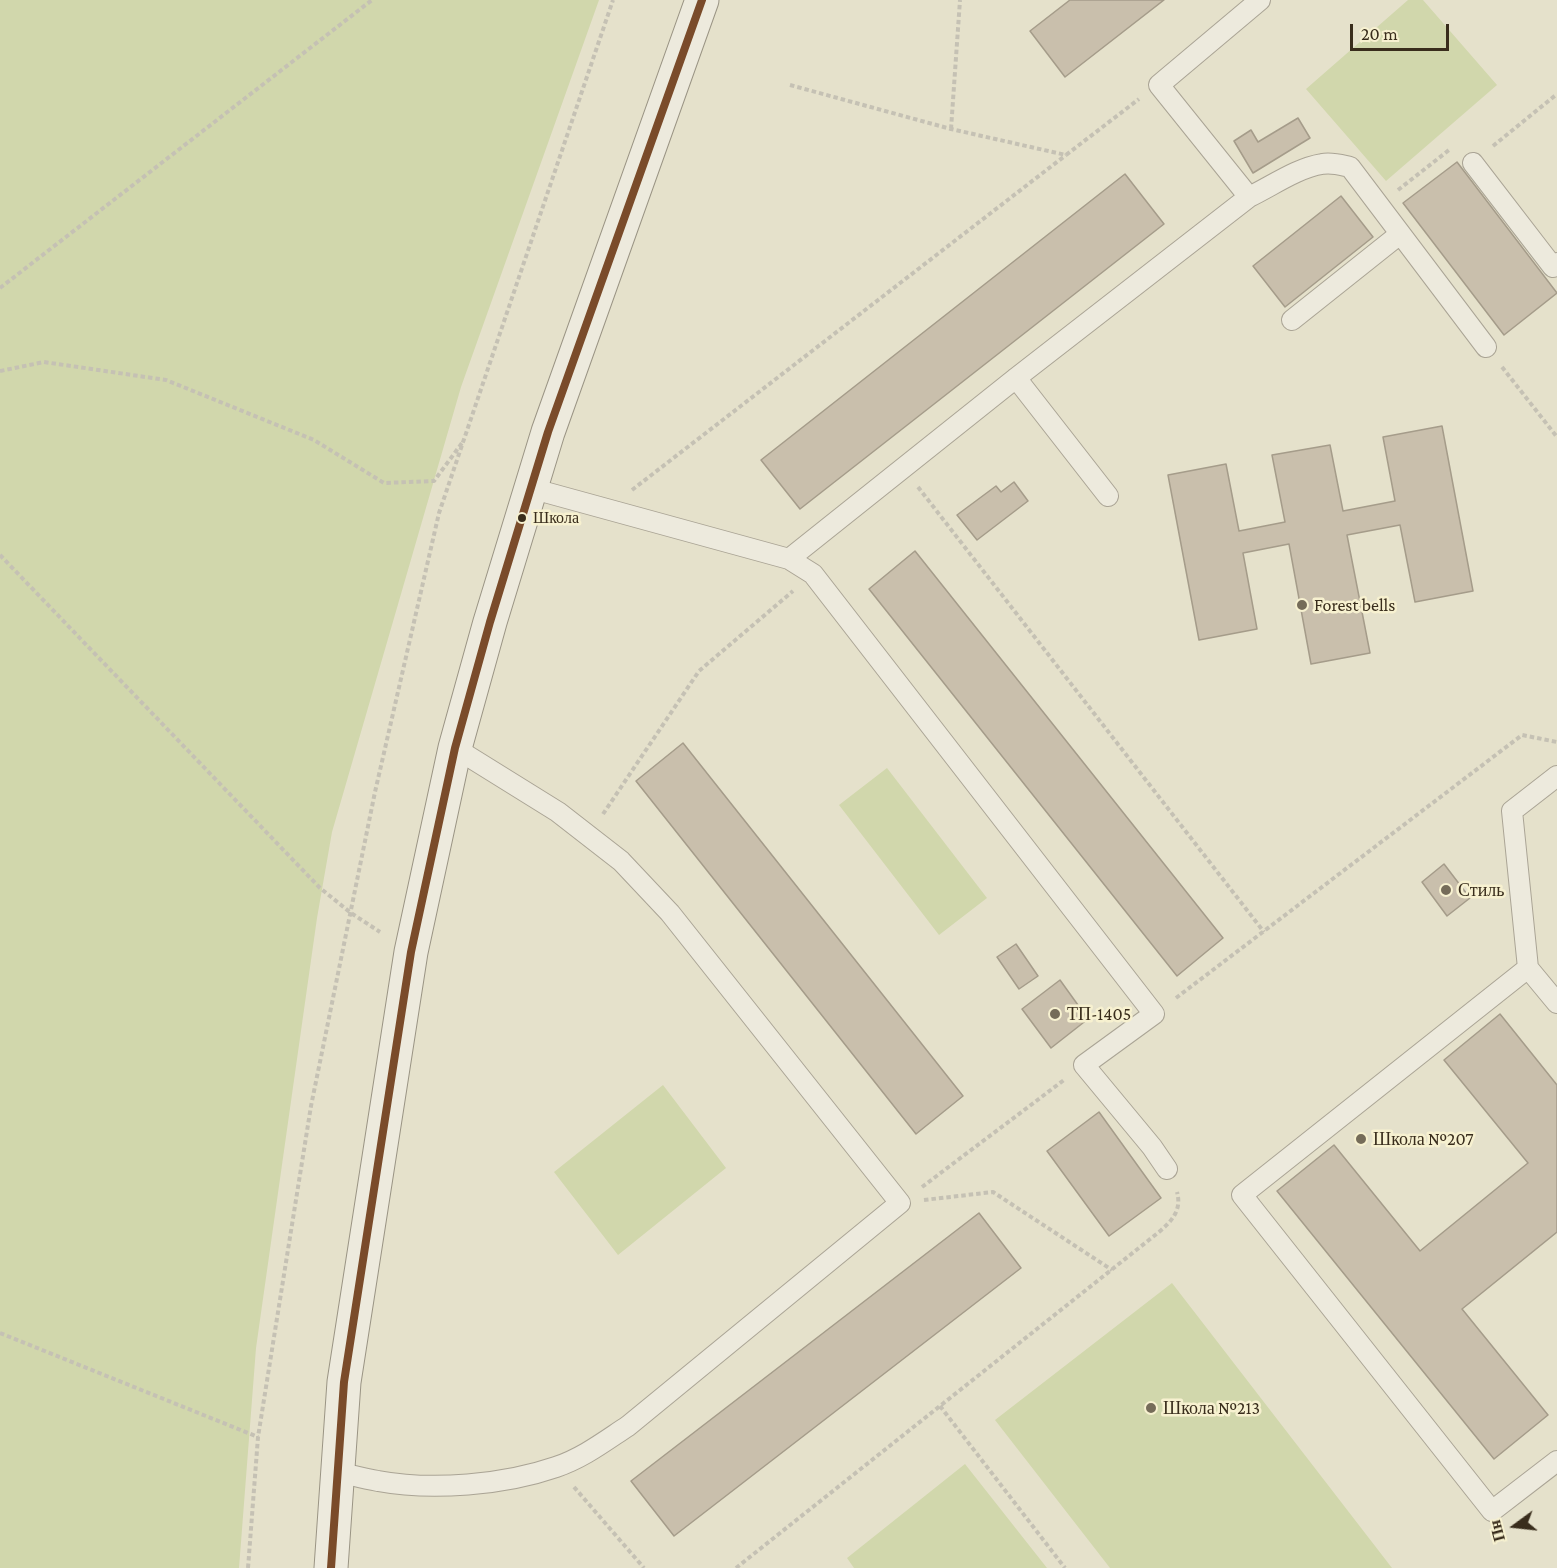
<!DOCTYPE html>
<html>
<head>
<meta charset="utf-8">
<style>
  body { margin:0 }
  #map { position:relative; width:1557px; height:1568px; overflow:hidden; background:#e5e1cb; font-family:"Crimson Pro",serif }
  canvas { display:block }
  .north { position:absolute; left:1485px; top:1496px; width:60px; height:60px; -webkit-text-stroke:4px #f7f1d0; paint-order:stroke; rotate:255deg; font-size:16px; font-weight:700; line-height:24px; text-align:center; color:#392d1c }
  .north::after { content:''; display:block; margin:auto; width:21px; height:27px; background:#392d1c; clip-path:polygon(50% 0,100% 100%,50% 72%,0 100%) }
  .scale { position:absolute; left:1350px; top:24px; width:99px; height:27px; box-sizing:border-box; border:3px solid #392d1c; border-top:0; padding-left:8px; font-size:18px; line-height:21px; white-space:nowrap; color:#392d1c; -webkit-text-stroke:4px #f7f1d0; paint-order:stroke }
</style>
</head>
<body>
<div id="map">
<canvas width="1557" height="1568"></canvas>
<div class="north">Пн</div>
<div class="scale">20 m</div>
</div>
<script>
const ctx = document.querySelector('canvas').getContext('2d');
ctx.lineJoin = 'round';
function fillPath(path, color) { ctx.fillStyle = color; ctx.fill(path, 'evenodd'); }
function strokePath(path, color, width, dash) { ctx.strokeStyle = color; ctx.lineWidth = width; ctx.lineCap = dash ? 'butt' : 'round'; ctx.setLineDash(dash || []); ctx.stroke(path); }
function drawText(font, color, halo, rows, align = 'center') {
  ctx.font = font + ' "Crimson Pro",serif'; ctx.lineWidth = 5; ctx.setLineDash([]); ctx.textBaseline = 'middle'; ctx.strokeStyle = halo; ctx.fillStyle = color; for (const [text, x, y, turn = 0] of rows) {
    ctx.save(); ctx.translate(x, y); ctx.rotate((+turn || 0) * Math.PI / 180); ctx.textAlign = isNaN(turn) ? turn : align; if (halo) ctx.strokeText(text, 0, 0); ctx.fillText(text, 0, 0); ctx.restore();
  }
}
const green = new Path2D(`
  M0,0h599l-138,387 -129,445 -15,86 -61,430 -17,220h-239z
  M1408,0h15l74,85 -111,96 -80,-92z
  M887,768l100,130 -48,37 -100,-130z
  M663,1085l63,83 -108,87 -64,-83z
  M1172,1283l220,285h-282l-115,-148z
  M965,1464l82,104h-193l-7,-10z`);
const building = new Path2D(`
  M1070,0h94l-99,77 -35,-46z
  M1298,118l12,20 -57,35 -19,-32 17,-11 7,12z
  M1457,162l100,131 -53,42 -101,-132z
  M1125,174l39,50 -364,285 -39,-49z
  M1341,196l32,41 -88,70 -32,-41z
  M1442,426l31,165 -58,11 -15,-77 -53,10 23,118 -59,11 -22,-120 -46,9 14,76 -58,11 -31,-165 58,-11 13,67 46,-9 -13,-67 58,-10 13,66 52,-10 -12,-64z
  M1014,482l14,19 -51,39 -20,-25 39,-29 5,6z
  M915,551l308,387 -46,38 -308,-387z
  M683,743l280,353 -47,38 -280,-353z
  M1444,864l26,34 -23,18 -25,-34z
  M1016,944l22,32 -19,13 -22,-32z
  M1060,980l28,39 -37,29 -29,-39z
  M1500,1014l57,71v147l-95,77 86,106 -54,44 -217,-268 57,-46 86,106 108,-88 -84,-103z
  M1099,1112l62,86 -52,38 -62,-85z
  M979,1213l42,55 -347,268 -43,-55z`);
const path = new Path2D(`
  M790,85l161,44 115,26 73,-56
  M951,129l9,-129
  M1493,146l64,-52
  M1398,190l51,-40
  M0,288l372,-288
  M1502,367l55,70
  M0,371l44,-9 122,18 148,60 70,43 50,-2 28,-38
  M918,487l346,445
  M632,490l434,-335
  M0,555l320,333 31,25 29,19
  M603,814l96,-143 94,-80
  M1176,998l346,-263 35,7
  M922,1187l142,-107
  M924,1200l69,-8 119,78
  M0,1333l258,104
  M940,1406l125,162
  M574,1487l70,81
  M248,1568l10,-131 53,-331 64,-314 64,-279 174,-513
  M736,1568l423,-336c13,-11 23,-22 18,-40`);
const lane = new Path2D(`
  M1473,163l80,104 4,-4
  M1249,197c23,-11 48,-29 73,-33 10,-2 19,1 28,3l136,180
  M1292,320l108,-86
  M1016,378l92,118
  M530,488l259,71 24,15 341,440 -70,51 68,82 15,22
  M789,559l227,-181 233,-181 -90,-112 101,-85
  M1557,776l-45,35 16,157 29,35
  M1528,968l-286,227 250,316 65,-50
  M338,1472c13,3 27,7 40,9 54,10 126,4 178,-14 27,-9 49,-26 72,-41l272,-223 -230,-290 -49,-52 -63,-49 -103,-64`);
const secondary = new Path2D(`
  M331,1568l13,-186 67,-430 44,-204 35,-126 58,-190 154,-432`);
const bus1 = new Path2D(`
  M331,1568l13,-186 67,-430 44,-204 35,-126 58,-190 154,-432`);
const markers = [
  [522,518,5,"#392d1c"],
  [1302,605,6,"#756c59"],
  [1446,890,6,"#756c59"],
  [1055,1014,6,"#756c59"],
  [1361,1139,6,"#756c59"],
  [1151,1408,6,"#756c59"]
];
const busNames = [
  ["Школа",533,518]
];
const poiNames = [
  ["Forest bells",1314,605],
  ["Стиль",1458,890],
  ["ТП-1405",1067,1014],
  ["Школа №207",1373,1139],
  ["Школа №213",1163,1408]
];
fillPath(green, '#d1d7ac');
fillPath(building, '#c9bfac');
strokePath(building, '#a59c8a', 1.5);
strokePath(lane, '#aaa495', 22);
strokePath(secondary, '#9a9484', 35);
strokePath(path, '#c5c1b4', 4, [4.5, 3]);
strokePath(lane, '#edeadd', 20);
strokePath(secondary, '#edeadd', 33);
strokePath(bus1, '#7a4b2a', 8);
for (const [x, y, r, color] of markers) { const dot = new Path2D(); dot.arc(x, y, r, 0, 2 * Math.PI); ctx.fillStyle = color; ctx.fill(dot); strokePath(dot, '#f7f1d0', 2); }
drawText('16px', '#392d1c', '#f7f1d0', busNames, 'left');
drawText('18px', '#392d1c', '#f7f1d0', poiNames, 'left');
</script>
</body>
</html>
